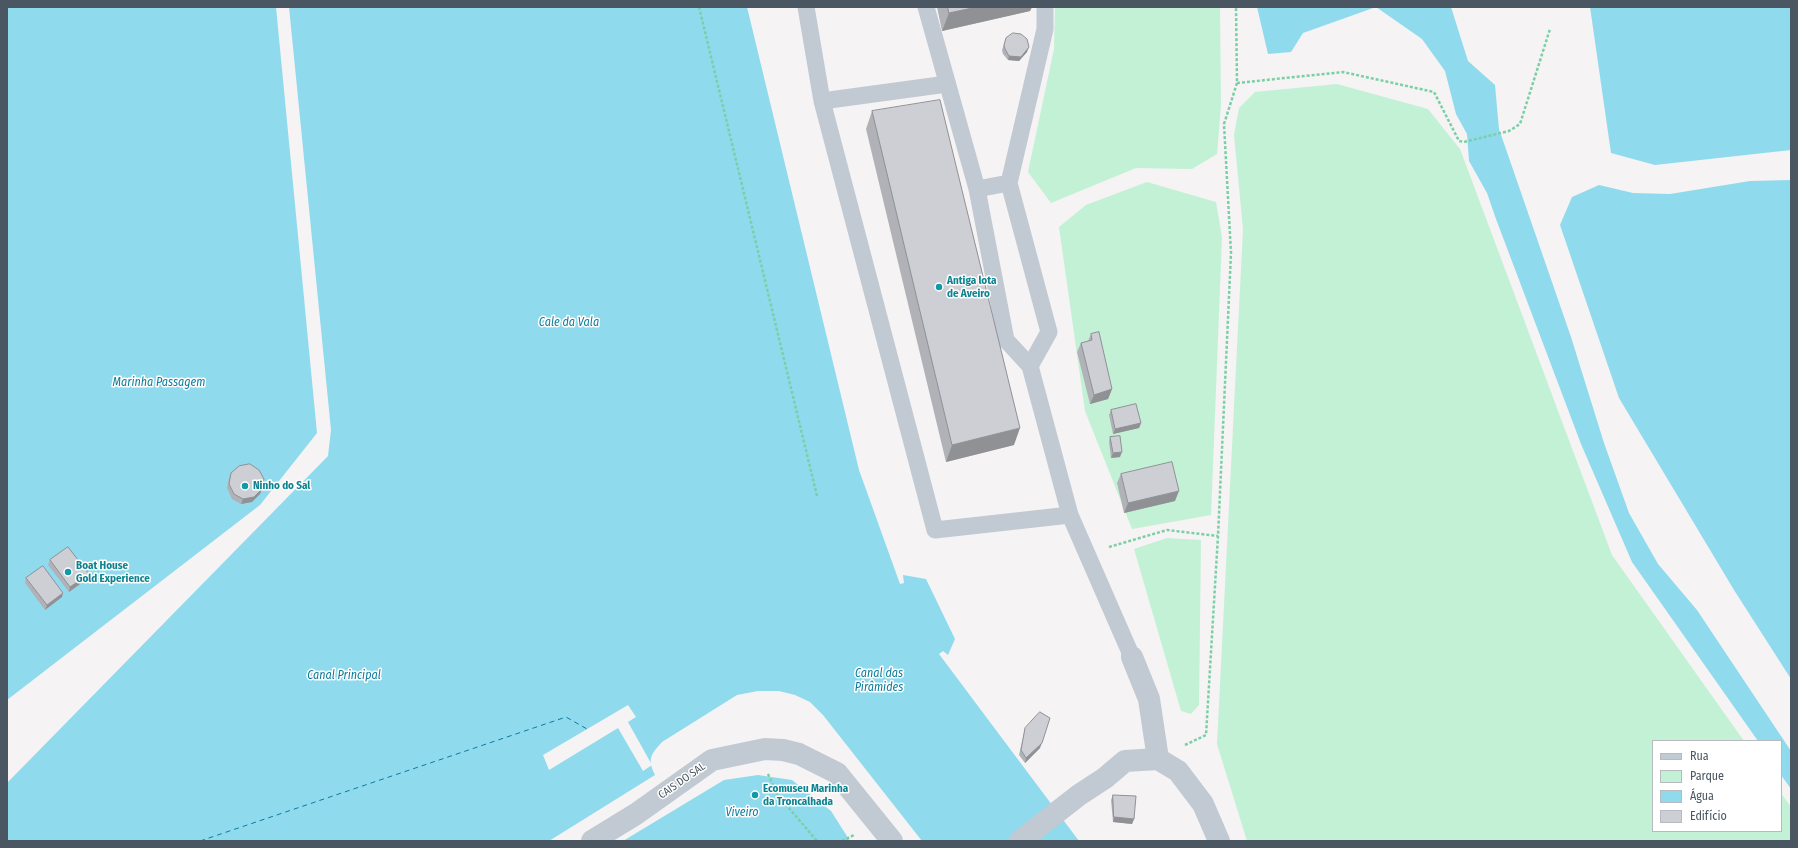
<!DOCTYPE html>
<html>
<head>
<meta charset="utf-8">
<style>
  body { margin:0 }
  #map { position:relative; width:1798px; height:848px; overflow:hidden; background:#f5f3f3; font-family:"Fira Sans Condensed",sans-serif }
  canvas { display:block }
  .frame { position:absolute; inset:0; border:8px solid #4a5661; pointer-events:none }
  .legend { position:absolute; left:1652px; top:740px; width:130px; height:92px; box-sizing:border-box; background:#fff; border:1px solid #b7bbc0; margin:0; padding:5px 7px; list-style:none; font-size:12px; color:#4a5661 }
  .legend li { display:flex; align-items:center; gap:8px; height:20px }
  .legend b { width:20px; border:1px solid #b7bbc0 }
</style>
</head>
<body>
<div id="map">
<canvas width="1798" height="848"></canvas>
<div class="frame"></div>
<ul class="legend">
<li><b style="height:5px;background:#c1cad2"></b>Rua</li>
<li><b style="height:11px;background:#c3f1d5"></b>Parque</li>
<li><b style="height:11px;background:#90daee"></b>Água</li>
<li><b style="height:11px;background:#cdcfd5"></b>Edifício</li>
</ul>
</div>
<script>
const ctx = document.querySelector('canvas').getContext('2d');
ctx.lineJoin = 'round';
function fillPath(path, color) { ctx.fillStyle = color; ctx.fill(path, 'evenodd'); }
function strokePath(path, color, width, dash) { ctx.strokeStyle = color; ctx.lineWidth = width; ctx.lineCap = dash ? 'butt' : 'round'; ctx.setLineDash(dash || []); ctx.stroke(path); }
function drawText(font, color, halo, rows, align = 'center') {
  ctx.font = font + ' "Fira Sans Condensed",sans-serif'; ctx.lineWidth = 3; ctx.setLineDash([]); ctx.textBaseline = 'middle'; ctx.strokeStyle = halo; ctx.fillStyle = color; for (const [text, x, y, turn = 0] of rows) {
    ctx.save(); ctx.translate(x, y); ctx.rotate((+turn || 0) * Math.PI / 180); ctx.textAlign = isNaN(turn) ? turn : align; if (halo) ctx.strokeText(text, 0, 0); ctx.fillText(text, 0, 0); ctx.restore();
  }
}
const green = new Path2D(`
  M1055,7h165l1,98 -4,49 -25,15 -56,-1 -85,35 -23,-31 26,-123z
  M1337,84l91,25 32,40 152,406 132,186h-91v90h128v-38l10,14v34h-544l-30,-97 26,-515 -9,-94 5,-27 16,-16z
  M1147,182l69,20 6,35 -11,278 -79,14 -47,-118 -26,-184 27,-22z
  M1167,538l34,2 -2,165 -8,9 -10,-3 -47,-162z`);
const water = new Path2D(`
  M7,7h269l41,426 -57,72 -253,195z
  M289,7h458l112,463 41,114 4,-1 -1,-8 23,4 29,60 -7,16 -5,-4 -4,3 140,187h-157l-99,-126 -13,-13 -15,-7 -16,-4h-21l-21,4 -75,47c-11,12 -15,17 -7,33l-106,66h-542v-58l321,-327 3,-26z
  M1257,7h119l-73,26 -12,19 -23,2z
  M1376,7h75l17,54 27,24 4,44 72,208 33,106 25,70 29,51 39,46 94,141v38l-10,-14v-34h-23l-126,-179 -51,-118 -85,-225 -9,-26 -18,-32 -2,-27 -11,-20 -11,-43 -23,-32z
  M1590,7h201v143l-136,15 -44,-12z
  M1791,180v499l-57,-89 -115,-192 -59,-173 12,-28 27,-12 34,8 37,1 80,-13z
  M758,775l34,5 39,31 19,30h-227l101,-61z`);
const pier = new Path2D(`
  M628,705l8,12 -8,5 24,43 -9,6 -25,-43 -69,42 -6,-15z`);
const ferry = new Path2D(`
  M200,841l366,-124 21,12`);
const path = new Path2D(`
  M699,7l118,489
  M1237,83l106,-11 91,20 25,49 5,1 45,-11 11,-7 30,-95
  M1109,547l58,-17 51,6
  M1185,745l21,-10 12,-199 13,-283 -7,-129 13,-41 -1,-76
  M768,774l9,20 40,47
  M842,841l12,-6`);
const lane = new Path2D(`
  M806,7l16,94
  M926,7l51,182 29,151 24,26 40,149 62,142
  M947,84l-125,17 113,429 135,-15
  M977,189l32,-6
  M1030,366l19,-34 -40,-149 36,-154v-22`);
const street = new Path2D(`
  M1132,657l17,42 9,60 20,12 25,33 16,37
  M592,841l44,-27 76,-54 53,-11 18,1 16,4 38,19 55,68
  M1020,841l59,-46 26,-17 20,-17 33,-2`);
const wall = new Path2D(`
  M937,7h95l-2,4 -88,20z
  M1006,38l21,14 -8,9 -11,-1 -5,-6 -1,-4z
  M872,111l142,334 -68,17 -80,-333z
  M1091,334l21,55 -4,10 -18,5 -13,-52 4,-9 7,-2z
  M1111,410l30,13 -2,5 -26,6 -4,-19z
  M1110,437l10,20 -9,1 -2,-16z
  M231,473l31,16 -2,5 -8,8 -11,2 -9,-5 -5,-11 2,-10z
  M1121,474l54,27 -51,12 -7,-30z
  M50,560l39,14 -2,5 -18,13 -21,-27z
  M26,578l36,19 -17,13 -20,-27z
  M1025,728l15,20 -15,15 -6,-8 5,-22z
  M1113,795l21,24 -2,5 -19,-2 -2,-22z`);
const shadedWall = new Path2D(`
  M977,7h55l-2,4 -88,20 7,-18z
  M1029,47l-2,5 -8,9 -11,-1 1,-4z
  M1112,389l-4,10 -18,5 4,-9z
  M1141,423l-2,5 -26,6 2,-5z
  M1020,428l-6,17 -68,17 6,-17z
  M1122,452l-2,5 -9,1 2,-5z
  M262,489l-2,5 -8,8 -11,2 2,-5z
  M1179,491l-4,10 -51,12 4,-10z
  M89,574l-2,5 -18,13 1,-5z
  M63,593l-1,4 -17,13 2,-5z
  M1042,743l-2,5 -15,15 1,-5z
  M1114,817l20,2 -2,5 -19,-2z`);
const building = new Path2D(`
  M948,7h29l-28,6z
  M1013,33l8,1 6,5 2,8 -8,10 -12,-1 -4,-7 -1,-4 2,-7z
  M940,100l80,328 -68,17 -80,-334z
  M1099,332l13,57 -18,6 -13,-52 11,-3 -1,-6z
  M1136,404l5,19 -26,6 -4,-19z
  M1120,436l2,16 -9,1 -3,-16z
  M1172,462l7,29 -51,12 -7,-29z
  M250,464l9,6 5,9 -2,10 -8,8 -11,2 -9,-5 -5,-10 2,-11 8,-7z
  M68,547l21,27 -19,13 -20,-27z
  M43,566l20,27 -16,12 -21,-27z
  M1040,712l10,6 -8,25 -16,15 -5,-8 4,-22z
  M1113,795l23,1 -2,23 -20,-2z`);
const markers = [
  [939,287,4,"#0f9aa8"],
  [245,486,4,"#0f9aa8"],
  [68,572,4,"#0f9aa8"],
  [755,795,4,"#0f9aa8"]
];
const cultureNames = [
  ["Antiga lota",947,281],
  ["de Aveiro",947,294],
  ["Ninho do Sal",253,486],
  ["Boat House",76,566],
  ["Gold Experience",76,579],
  ["Ecomuseu Marinha",763,789],
  ["da Troncalhada",763,802]
];
const streetNames = [
  ["CAIS DO SAL",682,781,-35]
];
const waterNames = [
  ["Cale da Vala",569,323],
  ["Marinha Passagem",159,383],
  ["Canal das",879,674],
  ["Pirâmides",879,688],
  ["Canal Principal",344,676],
  ["Viveiro",742,813]
];
fillPath(green, '#c3f1d5');
fillPath(water, '#90daee');
fillPath(pier, '#f5f3f3');
strokePath(ferry, '#0c7c9b', 1, [5, 4]);
strokePath(path, '#7ad0a6', 2.5, [3, 2]);
strokePath(lane, '#c1cad2', 17);
strokePath(street, '#c1cad2', 22);
fillPath(wall, '#b0b2b7');
fillPath(shadedWall, '#909195');
fillPath(building, '#cdcfd5');
strokePath(building, '#909195', 1);
for (const [x, y, r, color] of markers) { const dot = new Path2D(); dot.arc(x, y, r, 0, 2 * Math.PI); ctx.fillStyle = color; ctx.fill(dot); strokePath(dot, '#fff', 1.5); }
drawText('bold 11px', '#0d838f', '#fff', cultureNames, 'left');
drawText('11px', '#4a5661', '#fff', streetNames);
drawText('italic 12px', '#0c7c9b', '#fff', waterNames);
</script>
</body>
</html>
